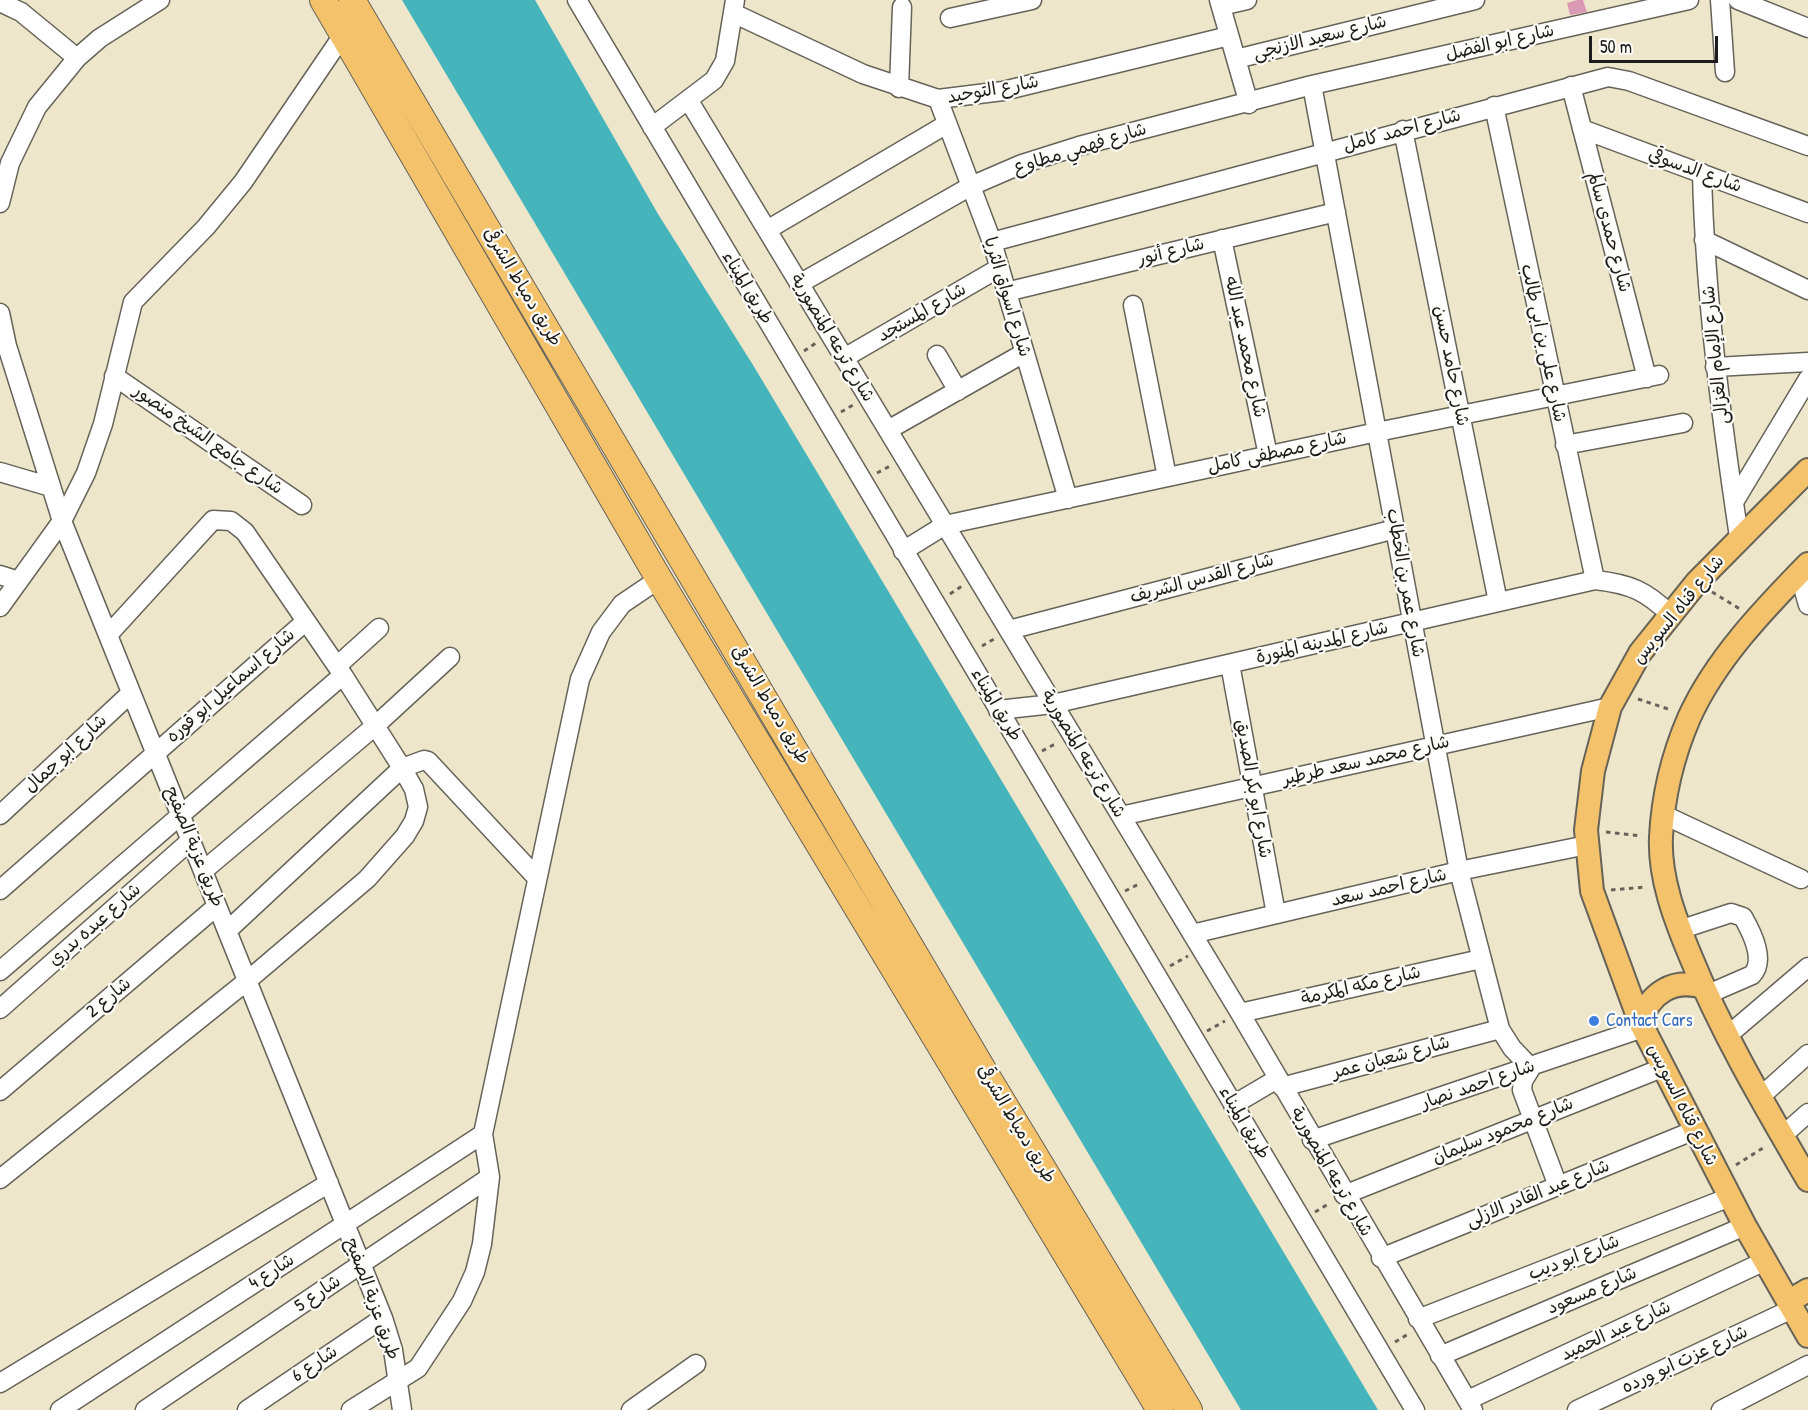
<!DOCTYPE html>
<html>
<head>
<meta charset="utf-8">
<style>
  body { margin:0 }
  #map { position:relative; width:1808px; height:1410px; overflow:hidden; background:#eee6ca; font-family:"Patrick Hand",sans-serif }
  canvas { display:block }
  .scale { position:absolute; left:1589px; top:36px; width:129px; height:27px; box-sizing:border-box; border:3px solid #1c1c1c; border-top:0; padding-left:8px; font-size:18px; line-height:21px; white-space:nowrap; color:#1c1c1c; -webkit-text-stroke:4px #fdfcf7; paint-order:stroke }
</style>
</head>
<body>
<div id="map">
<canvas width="1808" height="1410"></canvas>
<div class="scale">50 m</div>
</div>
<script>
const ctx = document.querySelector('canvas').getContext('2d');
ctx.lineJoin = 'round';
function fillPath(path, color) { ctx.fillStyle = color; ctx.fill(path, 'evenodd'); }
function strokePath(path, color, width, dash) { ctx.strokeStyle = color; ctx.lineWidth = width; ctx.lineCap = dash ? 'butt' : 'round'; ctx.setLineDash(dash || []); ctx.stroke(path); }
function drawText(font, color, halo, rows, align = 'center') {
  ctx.font = font + ' "Patrick Hand","Playpen Sans Arabic",sans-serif'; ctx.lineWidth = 4.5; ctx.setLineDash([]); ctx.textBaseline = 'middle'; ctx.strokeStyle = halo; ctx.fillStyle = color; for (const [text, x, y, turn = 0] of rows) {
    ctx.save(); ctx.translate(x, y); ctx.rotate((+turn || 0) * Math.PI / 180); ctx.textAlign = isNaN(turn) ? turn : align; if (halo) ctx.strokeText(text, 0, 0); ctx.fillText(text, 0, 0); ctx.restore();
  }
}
const water = new Path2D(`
  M402,0h133l123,214 95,151 625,1045h-137z`);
const building = new Path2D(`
  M1577,0h6l4,12 -17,3 -3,-12z`);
const path = new Path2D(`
  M804,351l12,-8
  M841,412l12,-7
  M877,473l13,-7
  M1712,592l28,17
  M950,594l12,-8
  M982,646l12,-7
  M1638,699l33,11
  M1042,751l15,-8
  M1606,832l35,4
  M1611,890l35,-3
  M1125,891l16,-8
  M1170,966l18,-10
  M1207,1031l18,-10
  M1736,1165l30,-19
  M1315,1212l15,-9
  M1395,1342l15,-9`);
const minor = new Path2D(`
  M577,0l838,1410
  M1219,0l30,104
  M1720,0l5,72
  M1738,0l70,28
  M0,2l21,10 56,46
  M1221,6l26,-6
  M733,13l130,61 75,25 65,-8 226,-55
  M950,18l82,-18
  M1236,59l239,-59
  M1312,85l147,786 41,158 12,19 19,20 -8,13 -1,9 36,96
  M1571,86l76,292
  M899,88l3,-81
  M938,99l54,143 76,257
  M689,101l551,912 233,397
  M1494,106l101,474
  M652,127l62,-47 11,-19 10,-61
  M1582,129l226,84
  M1403,130l95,472
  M1702,173c3,123 19,243 37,364
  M0,203l10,-40 27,-56 40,-49 23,-20 60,-38
  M767,230l180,-106
  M1222,239l46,216
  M1704,240l104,50
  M992,242l616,-165 21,4 179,65
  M799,284l172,-98 51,-22 57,-18 233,-61 377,-85
  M1006,292l330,-80
  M1133,305l34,172
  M0,313l7,33 55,175 321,797 10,32 9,60
  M937,355l21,36
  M844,358l155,-90
  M1715,367l93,-5
  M114,376l188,129
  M888,430l136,-77
  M1565,445l118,-22
  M0,472l51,15
  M1734,502l74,-123
  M903,551l42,-26 432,-93 282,-57
  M1799,573l9,32
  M0,575l19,6
  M0,607l62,-86 24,-48 17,-49 30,-122 73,-75 37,-45 100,-147
  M1009,630l386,-101
  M1230,664l46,250
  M337,666l42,-38
  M998,710l55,-6 542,-124c36,4 51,11 76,35
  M0,815l131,-122
  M1664,815l137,64
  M1121,816l489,-109
  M203,871l172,-145 75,-69
  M0,890l306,-269
  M1679,930l52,-17 12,4c9,16 23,43 9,58l-46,20
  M227,931l175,-163 22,-8 4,1 109,117
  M1192,934l267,-63 128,-26
  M0,971l343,-296
  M0,1009l190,-168
  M1240,1013l241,-54
  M1726,1037l82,-70
  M1282,1087l218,-58
  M0,1091l217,-185
  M1759,1098l49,-44
  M1233,1105l44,-26
  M1782,1136l26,-23
  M1312,1140l331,-112
  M0,1179l247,-198 120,-102 38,-43 9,-15 4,-14 -4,-18 -12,-21 -59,-93 -98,-143 -14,-11 -18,-1 -105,115
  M1344,1195l318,-127
  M1381,1258l314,-128
  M1418,1319l312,-122
  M1440,1356l305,-130
  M0,1383l329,-200
  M1468,1400l297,-139
  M60,1410l423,-276
  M145,1410l345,-233
  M247,1410l136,-92
  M351,1410l67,-42 44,-67 13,-29 7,-28 8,-67 -7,-43 97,-455 21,-47 21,-28 37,-25
  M631,1410l65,-46
  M1577,1410l215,-101
  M1721,1410l87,-45`);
const major = new Path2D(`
  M1808,470l-111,112 -57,71 -30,54 -17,64 -7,59 6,61 48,131 105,204 63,110
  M1808,564c-44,45 -93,96 -119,154 -16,37 -26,79 -28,119 -2,40 14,82 29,118 32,79 75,151 118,225
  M1640,1022c10,-29 33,-44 63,-35
  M1788,1302l20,-12`);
const highway = new Path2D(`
  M323,0l336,579 501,831
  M352,0l633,1073 204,337`);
const markers = [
  [1594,1021,6,"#3f7fe0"]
];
const streetNames = [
  ["شارع سعيد الازنجى",1320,38,-14],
  ["شارع ابو الفضل",1500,43,-13],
  ["شارع التوحيد",993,90,-10],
  ["شارع احمد كامل",1402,131,-15],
  ["شارع فهمي مطاوع",1080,149,-17],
  ["شارع الدسوقي",1695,171,20],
  ["شارع حمدى سالم",1609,232,75],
  ["شارع أنور",1171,252,-14],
  ["طريق دمياط الشرقى",522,287,59],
  ["طريق الميناء",747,288,59],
  ["شارع اسواق الثريا",1007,297,73],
  ["شارع المستجد",922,313,-30],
  ["شارع ترعه المنصورية",832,338,59],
  ["شارع على بن ابى طالب",1543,343,78],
  ["شارع محمد عبد الله",1245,347,78],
  ["شارع الإمام الغزالى",1716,355,-96],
  ["شارع حامد حسن",1451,366,79],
  ["شارع جامع الشيخ منصور",208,440,35],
  ["شارع مصطفى كامل",1277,453,-12],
  ["شارع القدس الشريف",1202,579,-15],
  ["شارع عمر بن الخطاب",1405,583,80],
  ["شارع قناه السويس",1679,610,-51],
  ["شارع المدينه المنورة",1322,643,-13],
  ["شارع اسماعيل ابو قوره",231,686,-41],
  ["طريق دمياط الشرقى",770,705,59],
  ["طريق الميناء",996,705,59],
  ["شارع ابو جمال",66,754,-43],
  ["شارع ترعه المنصورية",1083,754,59],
  ["شارع محمد سعد طرطير",1366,761,-13],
  ["شارع ابو بكر الصديق",1253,789,80],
  ["طريق عزبة الصفيح",194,847,68],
  ["شارع احمد سعد",1389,888,-13],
  ["شارع عبده بدري",95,925,-41],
  ["شارع مكه المكرمة",1361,986,-13],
  ["شارع 2",109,998,-40],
  ["شارع شعبان عمر",1391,1058,-15],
  ["شارع احمد نصار",1478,1085,-19],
  ["شارع قناه السويس",1682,1105,63],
  ["طريق الميناء",1244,1123,59],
  ["طريق دمياط الشرقى",1016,1124,59],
  ["شارع محمود سليمان",1503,1131,-22],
  ["شارع ترعه المنصورية",1331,1172,60],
  ["شارع عبد القادر الازلى",1538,1194,-22],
  ["شارع ابو ديب",1574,1258,-21],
  ["شارع 4",272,1272,-33],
  ["شارع مسعود",1592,1291,-23],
  ["شارع 5",318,1294,-34],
  ["طريق عزبة الصفيح",372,1299,70],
  ["شارع عبد الحميد",1616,1331,-25],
  ["شارع عزت ابو ورده",1685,1360,-25],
  ["شارع 6",315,1364,-34]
];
const shopNames = [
  ["Contact Cars",1606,1021]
];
fillPath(water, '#45b5bb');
fillPath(building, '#db9ab4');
strokePath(minor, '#666359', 21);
strokePath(major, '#666359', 26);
strokePath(highway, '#666359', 28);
strokePath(path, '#666359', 3, [4.5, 4.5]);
strokePath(minor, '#fff', 18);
strokePath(major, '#f3c26a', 22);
strokePath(highway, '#f3c26a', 26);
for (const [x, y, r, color] of markers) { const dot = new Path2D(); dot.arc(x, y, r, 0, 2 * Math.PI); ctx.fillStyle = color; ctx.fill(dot); strokePath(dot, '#fdfcf7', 2); }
drawText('18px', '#1c1c1c', '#fdfcf7', streetNames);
drawText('18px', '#366cbe', '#fdfcf7', shopNames, 'left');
</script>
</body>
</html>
